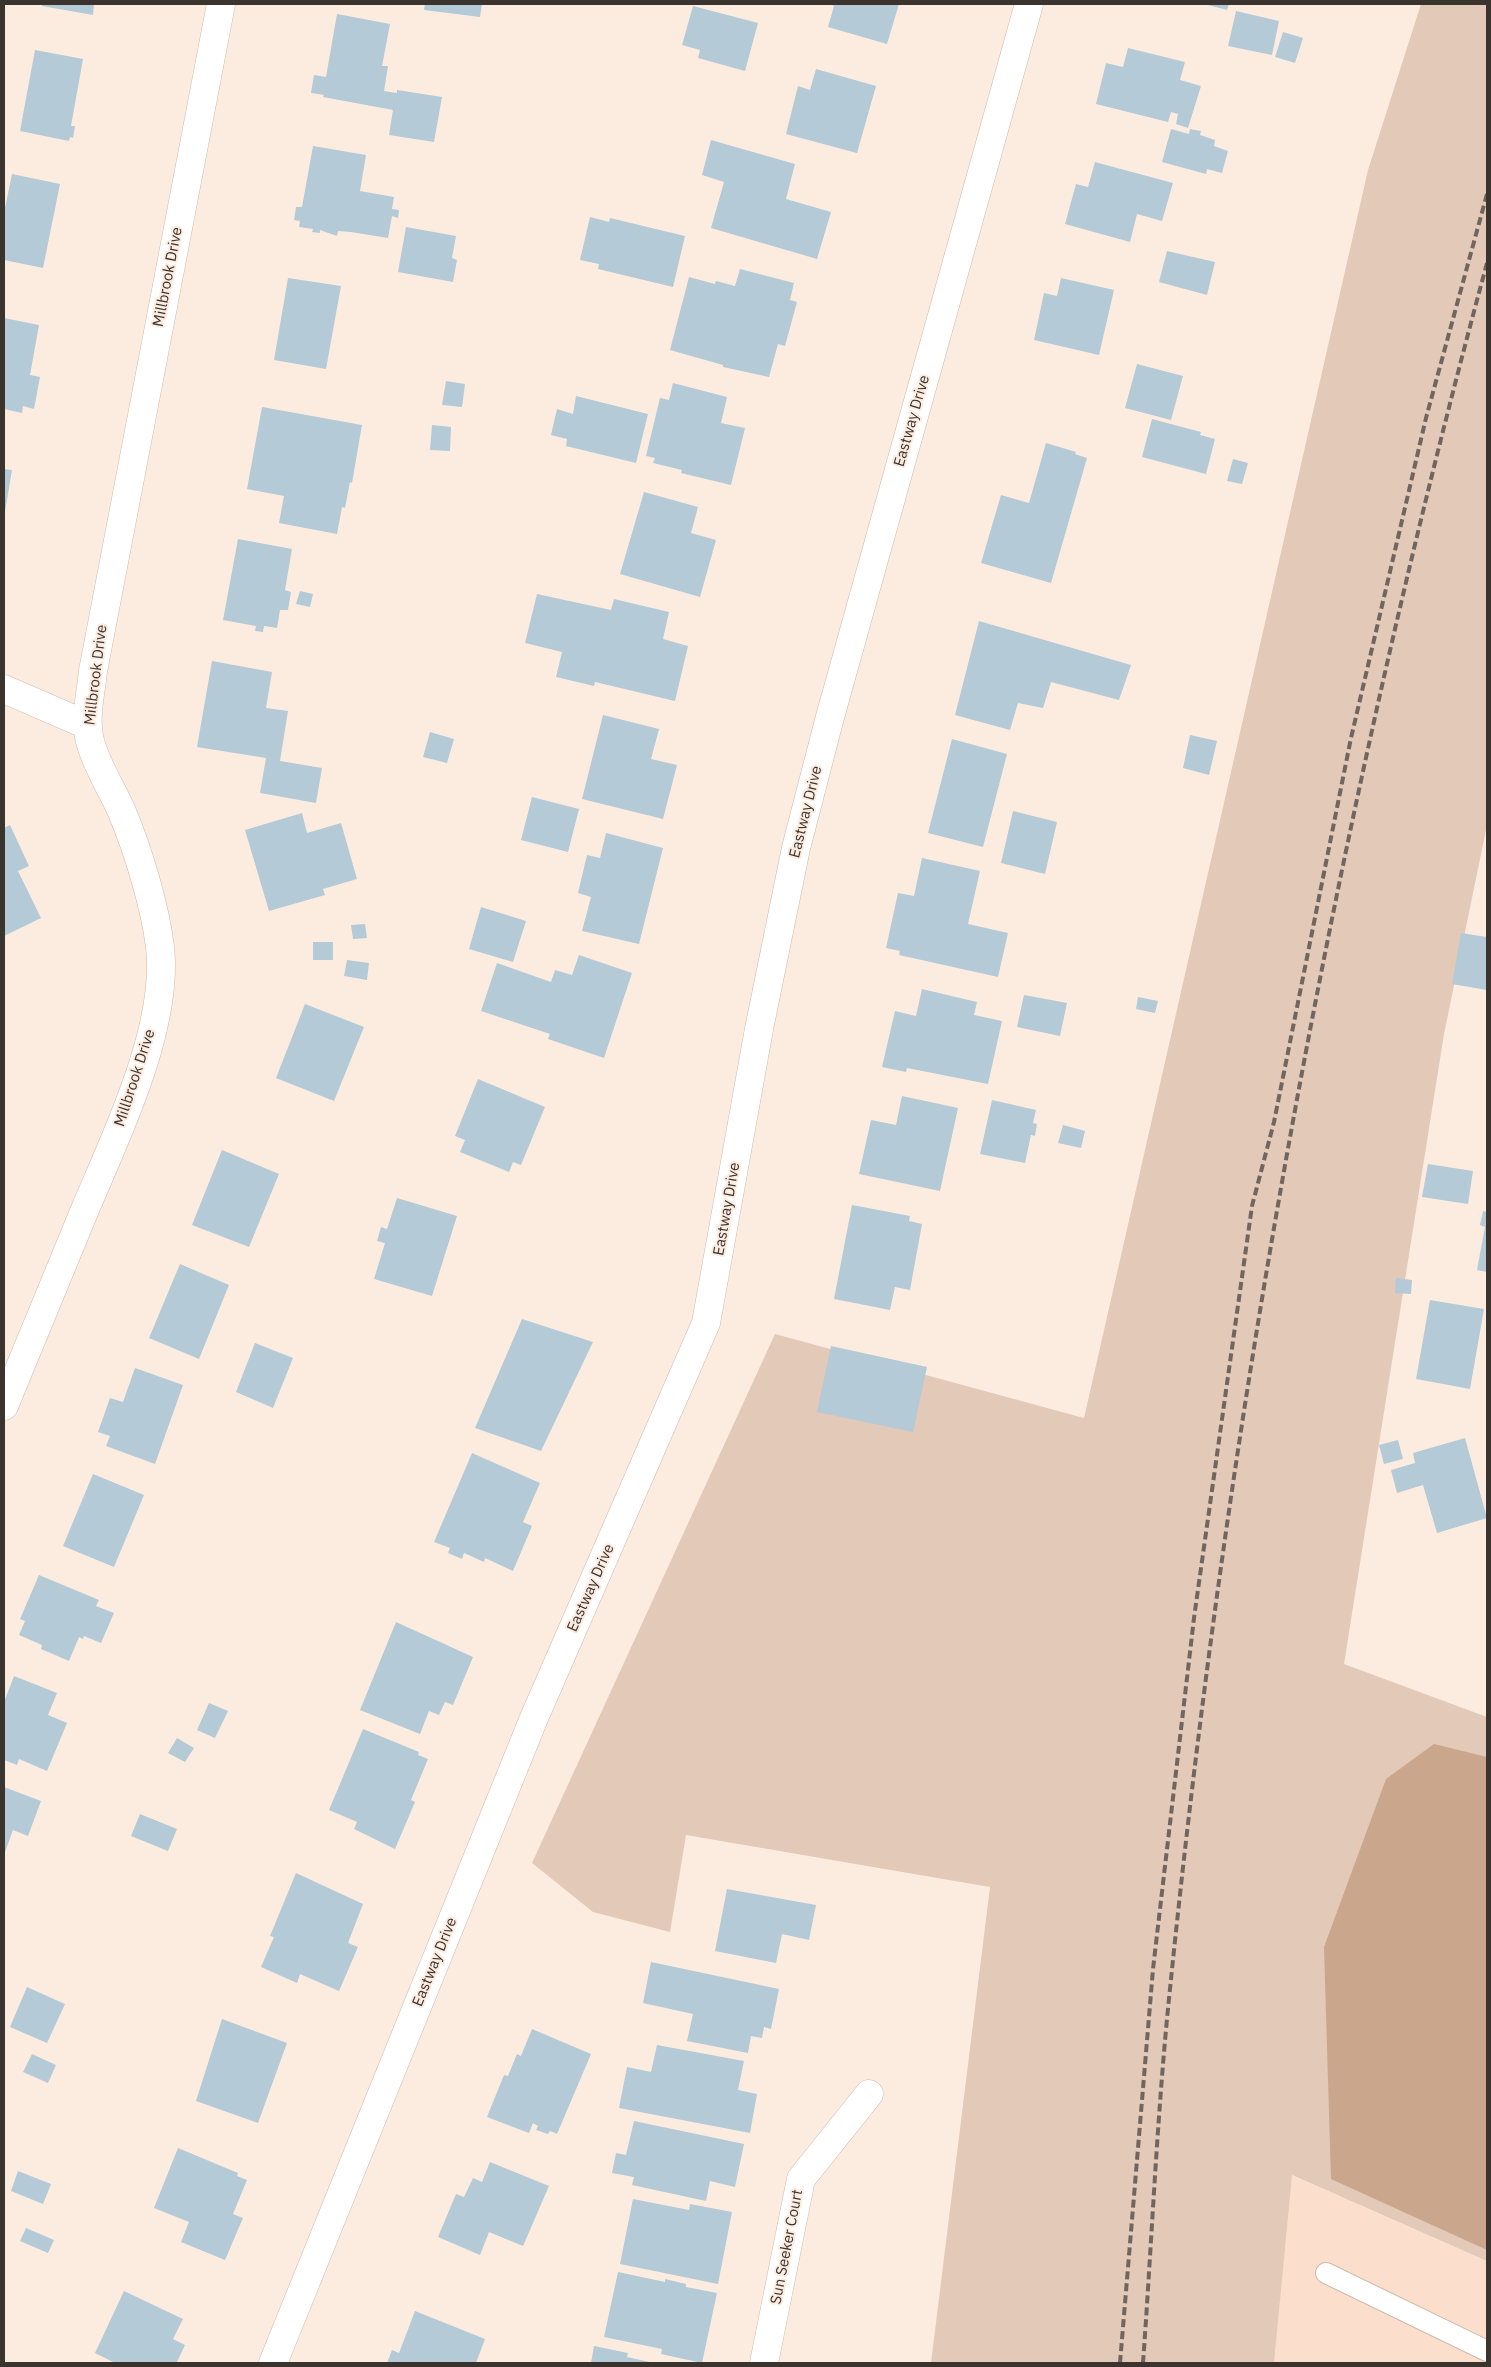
<!DOCTYPE html>
<html>
<head>
<meta charset="utf-8">
<style>
  body { margin:0 }
  #map { position:relative; width:1491px; height:2367px; overflow:hidden; background:#fcece0; font-family:"IBM Plex Sans",sans-serif }
  canvas { display:block }
  .frame { position:absolute; inset:0; border:5px solid #3b332e; pointer-events:none }
</style>
</head>
<body>
<div id="map">
<canvas width="1491" height="2367"></canvas>
<div class="frame"></div>
</div>
<script>
const ctx = document.querySelector('canvas').getContext('2d');
ctx.lineJoin = 'round';
function fillPath(path, color) { ctx.fillStyle = color; ctx.fill(path, 'evenodd'); }
function strokePath(path, color, width, dash) { ctx.strokeStyle = color; ctx.lineWidth = width; ctx.lineCap = dash ? 'butt' : 'round'; ctx.setLineDash(dash || []); ctx.stroke(path); }
function drawText(font, color, halo, rows, align = 'center') {
  ctx.font = font + ' "IBM Plex Sans",sans-serif'; ctx.lineWidth = 4; ctx.setLineDash([]); ctx.textBaseline = 'middle'; ctx.strokeStyle = halo; ctx.fillStyle = color; for (const [text, x, y, turn = 0] of rows) {
    ctx.save(); ctx.translate(x, y); ctx.rotate((+turn || 0) * Math.PI / 180); ctx.textAlign = isNaN(turn) ? turn : align; if (halo) ctx.strokeText(text, 0, 0); ctx.fillText(text, 0, 0); ctx.restore();
  }
}
const built = new Path2D(`
  M1291,2175l196,86v102h-213z`);
const green = new Path2D(`
  M1421,4h66v821l-43,209 -100,630 143,53v544l-195,-86 -18,188h-343l59,-476 -304,-52 -16,97 -77,-20 -61,-49 243,-529 309,84 284,-1248z`);
const water = new Path2D(`
  M1434,1744l53,13v493l-156,-71 -7,-232 62,-168z`);
const building = new Path2D(`
  M42,4h52l-1,11 -51,-9z
  M425,4h57l-2,13 -56,-7z
  M830,4h69l-12,40 -59,-17 6,-21z
  M1204,4h25l-2,6z
  M693,6l65,17 -13,48 -47,-13 2,-8 -18,-5z
  M1236,11l43,10 -7,34 -44,-9z
  M337,14l53,10 -8,42h6l-4,25 13,2v-3l45,7 -8,45 -45,-7 4,-25 -70,-13 1,-2 -13,-2 3,-18 12,2z
  M1283,32l20,6 -8,25 -20,-6z
  M1128,48l57,14 -5,18 21,6 -13,42 -12,-4 2,-10 -7,-2 -3,10 -72,-18 10,-41 17,4z
  M35,50l48,9 -12,67h4l-2,12 -3,-1 -1,4 -49,-10z
  M816,69l60,17 -19,67 -71,-19 12,-48 12,4z
  M1171,129l18,5 1,-5 11,2 -1,4 15,5 -1,6 14,5 -6,22 -15,-4 -1,5 -44,-12z
  M711,140l84,24 -9,35 45,13 -14,47 -106,-31 13,-46 -22,-7z
  M313,146l53,9 -6,36 34,6 -2,12 7,1 -1,8 -6,-2 -4,22 -37,-6 -13,-1 -1,5 -17,-6v3l-8,-1 1,-3 -14,-2 1,-6 -6,-1 2,-13h6z
  M1095,162l78,21 -11,38 -25,-7 -7,28 -65,-18 11,-40 12,3z
  M12,174l48,10 -17,84 -39,-8v-47z
  M590,217l19,5 1,-4 75,18 -12,51 -75,-18 1,-5 -19,-4z
  M406,227l50,9 -4,22 5,2 -4,22 -55,-10z
  M1167,251l48,11 -8,33 -48,-13z
  M740,269l54,14 -4,17 7,2 -12,44 -7,-2 -9,33 -46,-10v-2l-53,-15 19,-73 26,7 1,-3 19,5z
  M288,278l53,8 -15,83 -52,-9z
  M1061,278l53,12 -15,65 -65,-15 10,-47 13,3z
  M4,318l35,7 -9,50 10,2 -6,32 -11,-3 -1,7 -18,-4z
  M1137,364l46,12 -12,44 -46,-12z
  M446,381l19,3 -3,23 -20,-2z
  M673,383l54,14 -6,26 24,5 -14,57 -50,-12 1,-3 -29,-7 2,-5 -9,-2 14,-58 9,2z
  M576,396l72,18 -12,49 -70,-17 1,-7 -16,-4 6,-26 16,5z
  M262,407l100,18 -10,58 -2,-1 -5,26 -3,-1 -5,27 -58,-11 5,-27 -37,-7z
  M1152,419l49,13 -1,3 15,4 -9,35 -64,-17z
  M432,425l19,2 -1,24 -20,-1z
  M1046,443l30,9 -1,2 12,4 -36,125 -70,-20 20,-68 28,8z
  M1233,459l15,4 -6,21 -15,-3z
  M4,469l8,1 -7,42h-1z
  M644,492l54,15 -7,26 25,7 -16,57 -80,-23z
  M238,539l54,10 -7,41 6,2 -3,18h-8l-3,18 -13,-2 -1,6 -8,-1 1,-5 -33,-6z
  M300,591l13,3 -3,13 -14,-3z
  M537,594l74,16 3,-11 55,13 -6,27 25,7 -13,55 -80,-19 -1,4 -38,-9 6,-25 -37,-9z
  M979,621l152,44 -12,35 -68,-18 -8,26 -25,-5 -8,27 -55,-15z
  M212,661l60,11 -6,36 22,3 -8,50 42,7 -6,35 -56,-10 6,-35 -69,-11z
  M603,715l56,14 -8,30 26,6 -14,54 -81,-20z
  M430,732l24,7 -7,24 -24,-6z
  M1190,735l27,6 -8,34 -26,-7z
  M952,739l55,15 -24,93 -55,-14z
  M532,797l47,12 -11,43 -47,-12z
  M1013,811l44,11 -12,52 -44,-11z
  M302,813l5,20 34,-10 16,56 -34,10 2,6 -56,16 -24,-81z
  M10,825l19,41 -11,5 23,47 -37,18v-108z
  M606,833l57,15 -24,96 -57,-13 9,-34 -13,-4 9,-38 13,3z
  M922,858l58,13 -12,53 40,9 -10,44 -99,-22 1,-4 -14,-3 12,-55 16,3z
  M481,907l45,14 -13,41 -44,-13z
  M365,924l2,14 -14,1 -2,-14z
  M1461,933l26,4v53l-35,-6z
  M313,942h20v18h-20z
  M579,955l53,18 -28,85 -56,-19 2,-5 -69,-23 16,-48 54,19 4,-12 17,5z
  M347,960l22,3 -2,17 -23,-4z
  M922,989l55,13 -3,13 28,6 -14,63 -81,-16 -1,4 -24,-5 13,-56 21,5z
  M1024,995l43,8 -7,33 -43,-9z
  M1138,997l20,4 -3,12 -19,-4z
  M305,1004l59,23 -30,74 -58,-23z
  M478,1079l67,28 -24,58 -8,-3 -4,10 -49,-20 5,-12 -10,-4z
  M902,1096l56,12 -18,83 -81,-17 12,-54 25,5z
  M992,1100l44,10 -3,13 4,1 -2,12 -4,-1 -6,28 -45,-9z
  M1063,1125l22,6 -4,17 -23,-5z
  M222,1150l57,24 -30,73 -57,-22z
  M1428,1164l45,7 -5,33 -46,-7z
  M397,1198l60,18 -25,80 -58,-17 11,-36 -8,-2 4,-14 6,2z
  M852,1205l58,11 -1,5 13,3 -12,66 -15,-3 -5,23 -56,-11z
  M1483,1211l4,1v60l-10,-2 8,-43 -5,-2z
  M180,1264l49,21 -30,74 -50,-21z
  M1396,1278l16,2 -1,14 -16,-1z
  M1430,1300l54,9 -14,80 -54,-10z
  M522,1319l71,23 -52,109 -66,-23z
  M255,1343l38,15 -20,50 -37,-16z
  M831,1346l96,21 -14,65 -96,-20z
  M135,1368l48,17 -28,79 -49,-18 4,-10 -12,-4 12,-34 13,4z
  M1465,1438l22,80 -50,15 -14,-48 -26,8 -6,-23 24,-7 -2,-10z
  M1398,1440l5,19 -19,5 -5,-19z
  M472,1453l68,30 -17,39 9,4 -19,45 -28,-13 -1,4 -20,-9 -2,6 -14,-6 2,-5 -16,-6z
  M93,1474l51,21 -30,72 -51,-21z
  M39,1575l60,25 -3,6 18,7 -13,30 -17,-7 -1,3 -4,-2 -10,24 -28,-12 1,-4 -23,-10 6,-14 -5,-2z
  M396,1622l77,35 -20,48 -8,-3 -6,13 -10,-4 -9,23 -60,-24z
  M14,1676l43,17 -9,22 19,8 -20,48 -28,-12 -2,6 -13,-5v-58z
  M209,1703l19,8 -13,27 -18,-8z
  M363,1729l56,23 -1,3 10,4 -17,41 4,2 -20,47 -41,-20 3,-7 -28,-12z
  M177,1738l17,10 -9,14 -17,-9z
  M4,1787l37,14 -13,35 -15,-6 -9,25z
  M140,1814l37,15 -9,22 -37,-15z
  M296,1873l67,31 -15,39 10,4 -19,44 -39,-17 -3,9 -36,-16 13,-30 -4,-1z
  M727,1889l89,16 -7,35 -27,-6 -6,29 -61,-12z
  M651,1962l128,27 -8,40 -7,-2 -2,11 -11,-2 -3,17 -61,-12 6,-27 -50,-11z
  M27,1987l38,17 -18,39 -37,-16z
  M222,2019l65,24 -29,80 -62,-22z
  M532,2029l59,25 -34,80 -7,-3 -2,3 -12,-4 2,-4 -5,-3 -4,10 -42,-16 17,-42 4,1 9,-22 4,2z
  M657,2045l87,16 -6,29 19,4 -7,39 -131,-25 8,-41 24,5z
  M32,2054l24,11 -8,18 -25,-11z
  M634,2121l110,23 -9,43 -25,-6 -4,20 -74,-16 2,-8 -22,-4 4,-20 10,2z
  M178,2148l60,25 -1,3 10,4 -14,34 10,4 -18,42 -44,-18 8,-20 -35,-14z
  M490,2162l59,24 -26,60 -34,-14 -9,23 -42,-18 18,-43 8,3 9,-19 9,4z
  M18,2171l33,13 -8,20 -32,-13z
  M633,2199l56,11 1,-6 42,8 -14,72 -98,-20z
  M26,2228l28,12 -6,13 -28,-12z
  M618,2272l47,10v-3l21,5v3l31,6 -15,70 -41,-9 1,-5 -58,-12z
  M124,2291l59,28 -10,20 12,6 -8,17 4,1h-66l-20,-10z
  M415,2311l70,28 -9,24h-89l5,-13 7,3z
  M594,2346l34,7 -1,4 27,6h-63z`);
const service = new Path2D(`
  M1326,2273l161,78`);
const minor = new Path2D(`
  M4,689l83,36
  M4,1406c27,-67 55,-133 82,-199 31,-73 83,-180 74,-260 -5,-41 -22,-97 -38,-135 -10,-23 -26,-47 -32,-71 -6,-22 1,-48 3,-70l128,-667
  M273,2363l261,-645 172,-395 53,-294 37,-181 34,-131 199,-713
  M764,2363l37,-184 68,-85`);
const rail = new Path2D(`
  M1120,2363l33,-394 41,-351 58,-412 22,-84 77,-384 75,-320 61,-224
  M1143,2363c9,-124 14,-250 27,-374 59,-582 164,-1161 317,-1726`);
const streetNames = [
  ["Millbrook Drive",168,277,-79],
  ["Eastway Drive",912,421,-74],
  ["Millbrook Drive",96,675,-83],
  ["Eastway Drive",806,812,-76],
  ["Millbrook Drive",135,1078,-72],
  ["Eastway Drive",727,1209,-80],
  ["Eastway Drive",591,1588,-66],
  ["Eastway Drive",435,1962,-68],
  ["Sun Seeker Court",787,2247,-79]
];
fillPath(built, '#fbdfcc');
fillPath(green, '#e2c9b8');
fillPath(water, '#caa68d');
fillPath(building, '#b4cad7');
strokePath(service, '#cdb9ab', 22);
strokePath(minor, '#cdb9ab', 29);
strokePath(service, '#fff', 20);
strokePath(minor, '#fff', 28);
strokePath(rail, '#70665f', 4, [8, 4]);
drawText('15px', '#3b332e', '#fcece0', streetNames);
</script>
</body>
</html>
